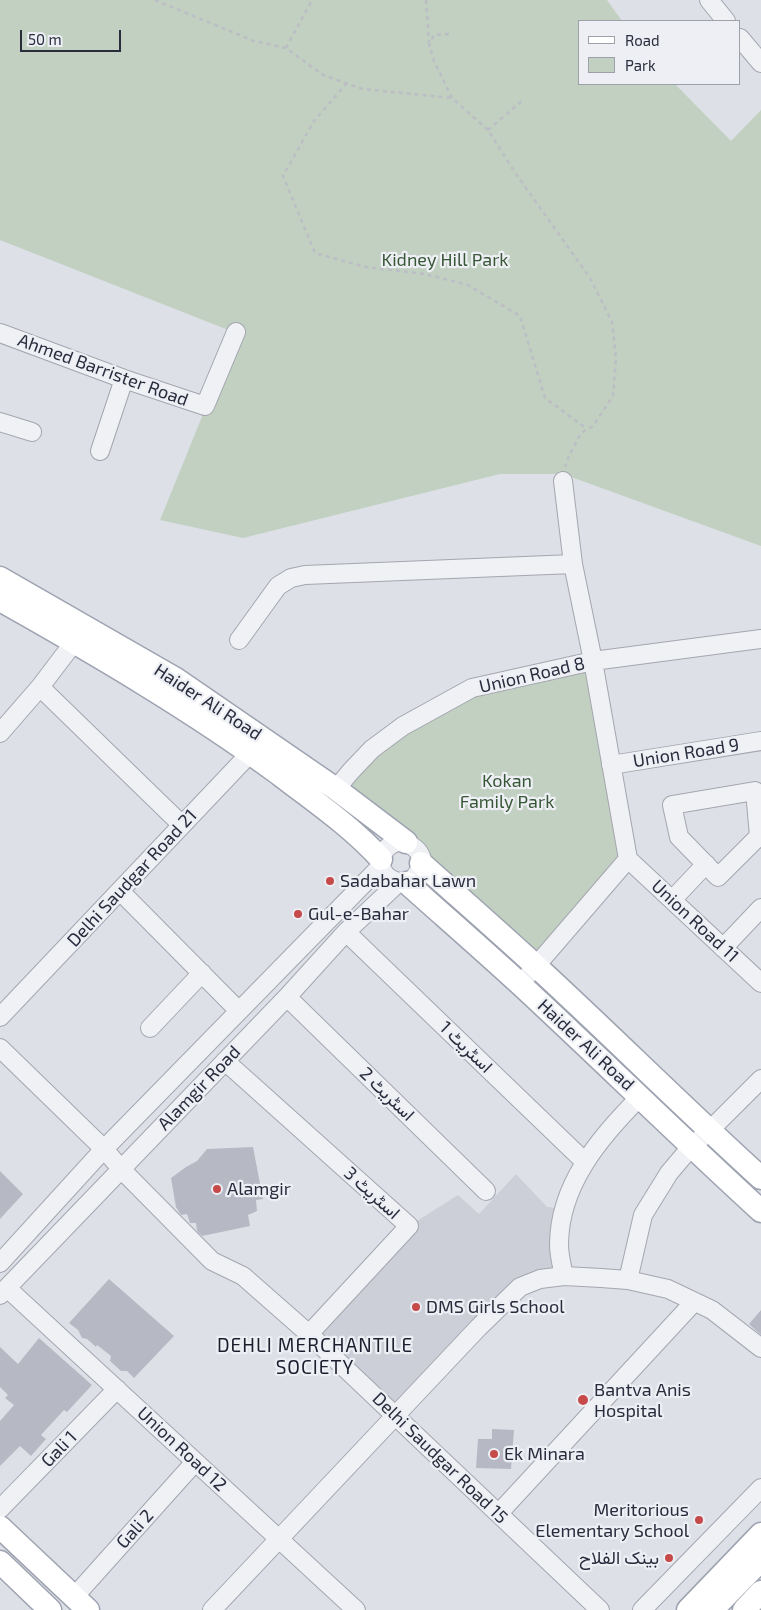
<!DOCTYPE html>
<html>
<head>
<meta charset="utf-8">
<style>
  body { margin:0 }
  #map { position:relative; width:761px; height:1610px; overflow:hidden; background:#dee0e7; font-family:"Exo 2",sans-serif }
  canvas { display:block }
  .legend { position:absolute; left:578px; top:20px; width:162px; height:65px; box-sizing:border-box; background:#edeff4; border:1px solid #9ea1aa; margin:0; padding:6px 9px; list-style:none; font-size:15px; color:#282c3c }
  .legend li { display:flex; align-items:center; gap:10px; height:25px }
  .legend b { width:25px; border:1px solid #9ea1aa }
  .scale { position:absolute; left:20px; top:30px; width:101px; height:22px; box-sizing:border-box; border:2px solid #282c3c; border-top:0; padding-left:6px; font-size:15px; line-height:18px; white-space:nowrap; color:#282c3c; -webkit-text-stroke:4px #edeff4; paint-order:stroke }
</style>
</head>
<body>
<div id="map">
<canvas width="761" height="1610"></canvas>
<ul class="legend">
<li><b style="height:6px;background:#fff"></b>Road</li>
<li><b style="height:14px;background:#c1d0c0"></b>Park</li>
</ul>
<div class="scale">50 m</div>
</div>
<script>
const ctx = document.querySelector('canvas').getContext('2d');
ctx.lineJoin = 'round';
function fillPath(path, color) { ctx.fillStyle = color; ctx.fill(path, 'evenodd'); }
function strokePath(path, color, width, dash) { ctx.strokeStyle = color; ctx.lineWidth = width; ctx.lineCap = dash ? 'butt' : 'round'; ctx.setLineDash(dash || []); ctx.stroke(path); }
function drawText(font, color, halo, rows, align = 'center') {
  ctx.font = font + ' "Exo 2",Vazirmatn,sans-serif'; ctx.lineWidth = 4.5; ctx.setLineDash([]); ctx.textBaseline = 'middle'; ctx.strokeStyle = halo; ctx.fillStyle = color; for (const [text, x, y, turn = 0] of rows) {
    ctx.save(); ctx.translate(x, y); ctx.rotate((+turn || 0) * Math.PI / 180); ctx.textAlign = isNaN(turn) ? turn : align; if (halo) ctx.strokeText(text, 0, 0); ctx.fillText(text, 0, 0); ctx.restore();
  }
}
const built = new Path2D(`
  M516,1174l31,33 17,2v67l-24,3 -144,136 -87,-81 100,-108 49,-31 21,19z`);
const green = new Path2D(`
  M0,0h607l15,21h-42v63h95l56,57 30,-31v436l-198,-72h-63l-257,64 -83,-18 76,-187 -236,-93z
  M593,661l35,198 -91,108 -201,-178 36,-40 100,-61z`);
const building = new Path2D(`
  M253,1147l10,52 -7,1 1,11 -9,4 2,11 -48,10 -5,-5 -1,-8h-6l-3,-9 -6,1 -5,-8 -5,-29 15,-11 11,-6 10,-12z
  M0,1171l23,23 -23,25z
  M109,1279l65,57 -40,42 -7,-7h-6l-11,-10 1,-5 -14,-11 -1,2 -9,-8 -5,-1 -4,-8 -9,-7z
  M761,1310v25l-12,-11z
  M39,1338l53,47 -25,27 -3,-2 -23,25 5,4 -15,17 -11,-10 -20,20v-45l14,-16 -9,-7 3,-3 -8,-8v-40l18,17z
  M492,1429l22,1 -3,39 -35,-1 2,-29h14z`);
const path = new Path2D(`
  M155,0l99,41 32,7 37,27 40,14 89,9
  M426,0l3,42
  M449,34l-15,1 -5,9 5,17 18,37 36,32 28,44 74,104 22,44 4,36 -3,38 -20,30 -12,7 -12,23 -4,11
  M286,48l26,-48
  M347,83l-33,38 -31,55 32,77 51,14 59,7 43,11 52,31 25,82 42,31
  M488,130l35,-30`);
const minor = new Path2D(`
  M709,0l17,21
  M740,38l21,25
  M0,333l124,46 81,27 31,-74
  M0,422l32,10
  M100,451l24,-72
  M563,481l10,83 20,97 35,198
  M239,640l39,-54 13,-8 14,-3 268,-11
  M40,687l142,138
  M0,733l40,-46 41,-54
  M611,765l150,-24
  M336,789l15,-18 21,-22 31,-23 69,-38 121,-27 168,-22
  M755,791l4,45 -41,41 -39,-40 -7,-32z
  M397,842c18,0 34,17 19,33 -2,3 -6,6 -9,8l-1,-1c-28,2 -35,-31 -9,-40z
  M628,859l133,124
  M120,891l119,120
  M672,900l34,-36
  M346,932l239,230
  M723,948l38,-40
  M529,974l99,-115
  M287,997l199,194
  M0,1017l258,-272
  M150,1028l52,-55
  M0,1048l104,101 18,21 90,91 31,15 66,58 291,276
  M225,1061l184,165 -100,108
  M0,1263l104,-114 277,-283
  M564,1276c-2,-10 -5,-21 -5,-31 0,-60 41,-108 81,-148
  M628,1280l15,-65 26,-42 22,-26 18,-16 52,-52
  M7,1288l349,322
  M0,1295l287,-298 59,-65 53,-50
  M0,1509l117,-120
  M499,1513l195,-211
  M74,1597l121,-135
  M212,1610l266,-282 42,-41 20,-8 24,-3 37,2 27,2 40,9 44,21 49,38
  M642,1610l119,-122`);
const major = new Path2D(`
  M0,578l176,101 160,110 70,53
  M0,600c96,54 190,109 279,174 35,27 72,52 102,85
  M421,863c39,35 78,69 116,104 76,70 148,142 224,211
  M407,883c38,34 76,67 113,101 81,75 160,153 241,227
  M0,1527l88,83
  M0,1562l50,48
  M688,1610l73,-76
  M712,1610l49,-50
  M744,1610l17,-18`);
const markers = [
  [330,881,5,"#c54a49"],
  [298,914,5,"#c54a49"],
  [217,1189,5,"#c54a49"],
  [416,1307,5,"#c54a49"],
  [583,1400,6,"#c54a49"],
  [494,1454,5,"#c54a49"],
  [699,1520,5,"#c54a49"],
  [669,1558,5,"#c54a49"]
];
const parkNames = [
  ["Kidney Hill Park",445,260],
  ["Kokan",507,781],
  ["Family Park",507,802]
];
const streetNames = [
  ["Ahmed Barrister Road",103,370,20],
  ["Union Road 8",532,675,-13],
  ["Haider Ali Road",208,702,33],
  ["Union Road 9",686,753,-9],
  ["Delhi Saudgar Road 21",132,878,-47],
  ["Union Road 11",695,921,43],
  ["Haider Ali Road",586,1045,43],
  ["اسٹریٹ 1",466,1047,44],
  ["Alamgir Road",199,1088,-46],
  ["اسٹریٹ 2",387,1094,44],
  ["اسٹریٹ 3",372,1193,42],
  ["Gali 1",59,1449,-46],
  ["Union Road 12",182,1449,43],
  ["Delhi Saudgar Road 15",440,1458,44],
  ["Gali 2",135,1529,-48]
];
const poiNames = [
  ["Sadabahar Lawn",340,881],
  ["Gul-e-Bahar",308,914],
  ["Alamgir",227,1189],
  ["DMS Girls School",426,1307],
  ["Bantva Anis",594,1390],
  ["Hospital",594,1411],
  ["Ek Minara",504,1454],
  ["Meritorious",689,1510,"right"],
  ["Elementary School",689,1531,"right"],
  ["بینک الفلاح",659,1558,"right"]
];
const neighbourhoodNames = [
  ["DEHLI MERCHANTILE",315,1346],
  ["SOCIETY",315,1368]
];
fillPath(built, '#cccfd8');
fillPath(green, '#c1d0c0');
fillPath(building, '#b6b9c3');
strokePath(minor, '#a4a6b0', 20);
strokePath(major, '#9ea3b1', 25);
strokePath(path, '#bcbec5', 2.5, [4, 4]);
strokePath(minor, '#f0f1f5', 18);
strokePath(major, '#fff', 22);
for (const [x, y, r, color] of markers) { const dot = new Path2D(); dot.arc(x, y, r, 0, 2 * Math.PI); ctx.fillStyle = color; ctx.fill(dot); strokePath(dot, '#edeff4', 2); }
drawText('18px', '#385736', '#edeff4', parkNames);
drawText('18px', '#282c3c', '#edeff4', streetNames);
drawText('18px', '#282c3c', '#edeff4', poiNames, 'left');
ctx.letterSpacing = '1px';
drawText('19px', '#1a1e2d', '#edeff4', neighbourhoodNames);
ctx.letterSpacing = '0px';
</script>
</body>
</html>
